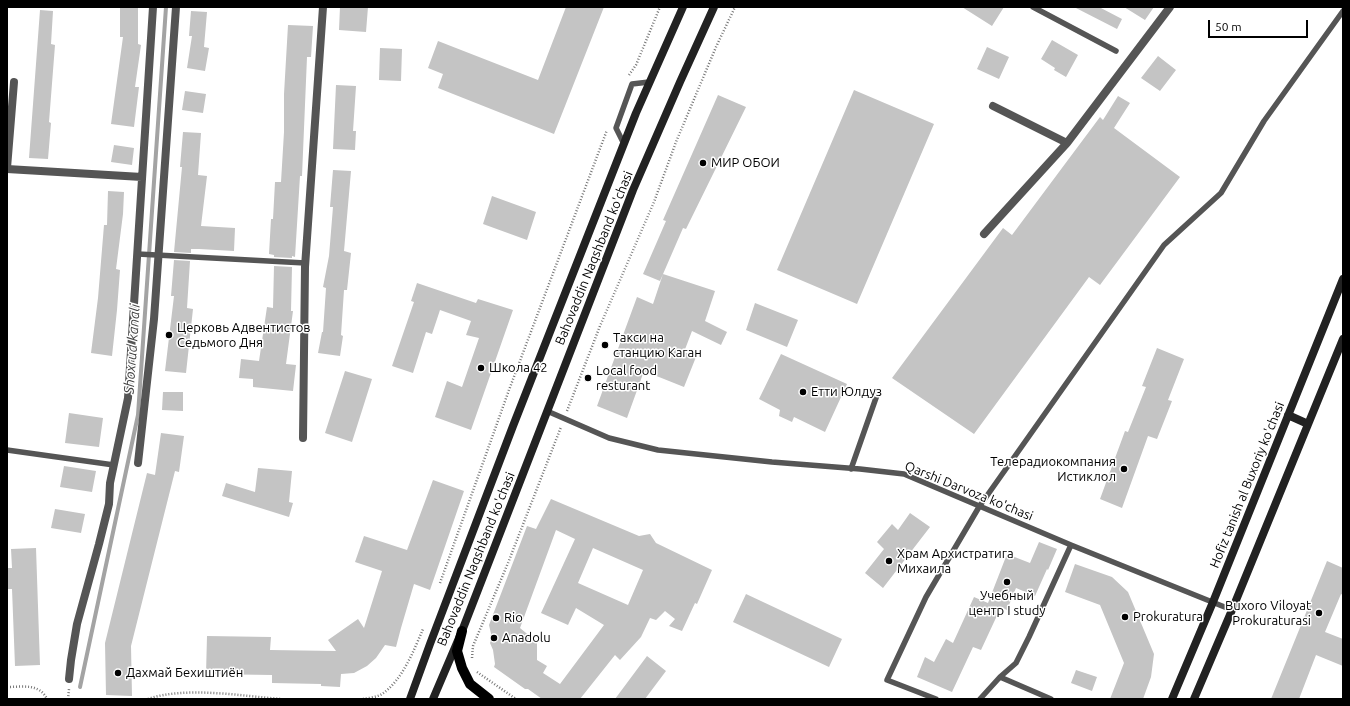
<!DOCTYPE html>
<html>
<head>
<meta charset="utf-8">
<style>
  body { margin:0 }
  #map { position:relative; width:1350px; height:706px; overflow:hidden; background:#fff; font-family:Ubuntu,sans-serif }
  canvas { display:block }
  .frame { position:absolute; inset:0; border:8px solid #000; pointer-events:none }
  .scale { position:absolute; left:1208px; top:20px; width:100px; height:18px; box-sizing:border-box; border:2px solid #000; border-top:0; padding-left:5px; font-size:12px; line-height:14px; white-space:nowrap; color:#000; -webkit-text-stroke:3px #fff; paint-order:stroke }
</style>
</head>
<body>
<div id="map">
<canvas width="1350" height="706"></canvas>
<div class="frame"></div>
<div class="scale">50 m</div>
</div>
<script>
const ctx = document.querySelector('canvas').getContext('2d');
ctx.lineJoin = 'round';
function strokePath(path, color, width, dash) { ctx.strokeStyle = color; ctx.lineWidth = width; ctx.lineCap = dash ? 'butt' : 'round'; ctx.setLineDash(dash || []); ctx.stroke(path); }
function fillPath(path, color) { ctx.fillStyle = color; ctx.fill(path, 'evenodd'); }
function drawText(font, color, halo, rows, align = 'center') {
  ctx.font = font + ' Ubuntu,sans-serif'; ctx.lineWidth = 3; ctx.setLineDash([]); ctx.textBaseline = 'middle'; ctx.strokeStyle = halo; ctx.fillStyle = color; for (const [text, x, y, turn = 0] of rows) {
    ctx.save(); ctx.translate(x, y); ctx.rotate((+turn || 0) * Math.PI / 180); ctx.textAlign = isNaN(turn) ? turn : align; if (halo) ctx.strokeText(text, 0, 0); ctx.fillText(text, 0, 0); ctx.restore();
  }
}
const stream = new Path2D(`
  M80,687l58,-272 28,-408`);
const building = new Path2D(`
  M340,7h28l-2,25 -27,-2z
  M566,7h38l-50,127 -116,-46 5,-14 -15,-6 10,-27 100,39z
  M962,7h42l-12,19z
  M1074,7h25l23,12 -5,10z
  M1124,7h30l-9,13z
  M120,8h18v36l3,1 -6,42h4l-5,40 -23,-3 12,-87h-3z
  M40,10l13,1 -2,33 4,1 -6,77 2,1 -3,36 -19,-1z
  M191,11l16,1 -3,35 5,1 -4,23 -18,-3 5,-32h-3z
  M288,25l25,1 -2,31h-4l-5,119h-2l-5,81 -3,-1v2l-18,-1v-2l-5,-1 2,-35h2l2,-37h6l3,-50v-38z
  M1052,40l26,15 -12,22 -12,-7 1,-2 -14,-9z
  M987,47l22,10 -10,22 -22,-10z
  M380,48l22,1 -1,32 -22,-1z
  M1158,56l18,14 -16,21 -19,-13z
  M336,85l20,1 -3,45h3l-1,19 -22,-1z
  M854,90l80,34 -77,180 -80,-34z
  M185,91l21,3 -3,19 -21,-3z
  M718,95l28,12 -60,122 -3,-1 -23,53 -17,-7 23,-53 -3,-1z
  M1118,96l12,7 -16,25 66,49 -80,108 -11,-8 -115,157 -82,-56 111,-150 9,7 88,-118 3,3z
  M183,132l18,1 -3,42 9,1 -6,50 34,2 -1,23 -35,-2h-8v4l-17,-1 8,-85h-2z
  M114,145l20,3 -2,17 -21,-3z
  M333,170l18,1 -7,80 7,2 -4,37h-3l-3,45 2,1 -3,20 -22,-3 4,-21h1l3,-44 -3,-1 6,-31 4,-49h-3z
  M108,191l16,1 -1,22 -7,55 4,1 -3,40 -5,46 -21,-3 7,-55 6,-73h3z
  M492,196l44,16 -9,28 -44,-16z
  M174,260l16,1 -3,47 6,1 -7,64 -21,-2 9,-75h-3z
  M274,266l18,1 -1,44h2l-7,53 10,1 -3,26 -40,-4v-8l-14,-1 2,-19 18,2 8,-54 6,1z
  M663,274l52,17 -10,30 22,11 -6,13 -29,-14 -8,21 12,5 -12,30 -40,-16 -17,47 -30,-12 40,-109 16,7z
  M417,283l59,20 2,-4 35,11 -42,120 -36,-13 12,-36 15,6 17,-49 -13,-3 5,-14 -31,-11 -8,24 -6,-2 -13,41 -21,-7 22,-64 -3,-1z
  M755,303l43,17 -11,27 -41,-17z
  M1157,348l27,11 -16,41 4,1 -15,38 -9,-3 -26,72 -22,-9 25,-68 3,1 18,-45 -4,-1z
  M781,354l66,30 -22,48 -31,-15 -2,5 -13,-6 1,-6 -21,-11z
  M345,371l27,8 -20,63 -27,-9z
  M163,392h20v19l-21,-1z
  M69,413l34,5 -4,29 -34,-4z
  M161,433l23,3 -5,36 -4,-1 -44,175 1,50 -26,-1 -1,-52 42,-170 8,2z
  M64,466l32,5 -4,21 -32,-5z
  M258,468l34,3 -3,31 4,1 -4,14 -67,-21 4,-13 29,9z
  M433,480l31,11 -34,99 -16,-6 -13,44 -5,19 -11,-2 -9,13 -9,8 -13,7 -13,1 -1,13 -19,-1v-2l-49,-1v-8l-66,-1 1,-38 64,1 -1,13 66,1 -8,-11 30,-21 6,9 18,-57 -27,-9 9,-26 43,14z
  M551,499l88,37 11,-2 6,9 56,27 -15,34 -2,-1 -13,28 -13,-5 6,-7 -10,-8 -9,9 -6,-2 -9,19 -21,23 -5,-5 -35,44h-38l-14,-10h-3l-31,-22 1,-3 -2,-14 -3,-7 2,-5 -3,-13 38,-99 9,3zM556,530l19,9 -34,74 27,12 8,-17 28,17 -44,59 -17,-11 4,-7 -10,-6v-18l-17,-14zM593,548l50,22 -15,35 -50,-22z
  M55,509l30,5 -4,19 -30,-5z
  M910,513l20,14 -47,61 -18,-15 19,-24 -7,-7 15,-18 6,6z
  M1039,542l18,7 -9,21 -1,-1 -12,27 -19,-8 -9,22 -6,-3 -20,43 -8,-3 -21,45 -35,-15 8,-20 9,5 12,-23 7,4 21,-46 14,6 19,-49 23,9z
  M36,548l4,117 -25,1 -3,-77h-5v-21h5l-1,-19z
  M1327,561l16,7v27l-2,-1 -16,38 18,7v27l-27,-11 -17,44h-28z
  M1075,564l37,13 16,15 26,62 -3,23 -8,22h-33l14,-36 -24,-58 -35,-13z
  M746,594l96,45 -13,28 -96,-45z
  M647,656l19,15 -21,28h-30z
  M1076,670l21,7 -5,14 -21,-8z`);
const path = new Path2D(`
  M629,75l7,-10 24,-58
  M567,411l33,-85 54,-124 22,-60 40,-95 19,-40
  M440,583l69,-193 98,-260
  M472,658l1,-12 35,-83 53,-136
  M477,672l39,27
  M7,687c16,0 32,-4 40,12
  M68,699l1,-10
  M148,699c38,-13 93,-3 133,0
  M363,699c6,-1 14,-2 19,-5 20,-13 32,-44 41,-65`);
const service = new Path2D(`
  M1033,7l83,44
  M624,144l-8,-16 16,-44 17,-2
  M138,254l167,9
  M547,411l62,27 49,12 114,12 88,7 44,5 167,71 161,65
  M7,450l107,15
  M851,469l26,-74
  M1000,677l51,22
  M936,699l-49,-19 39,-83 53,-90 185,-262 57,-52 43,-72 79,-110
  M980,699l20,-22 16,-14 13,-26 42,-92`);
const minor = new Path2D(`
  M993,106l74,37 103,-136
  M7,168l7,-86
  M7,169l135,8
  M984,234l83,-91
  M303,438l2,-171 18,-260
  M138,463l16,-144 22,-312
  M69,679l2,-19 6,-36 22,-80 10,-40 1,-21 18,-85 25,-391`);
const secondary = new Path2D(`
  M1288,415l20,9
  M410,699l20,-55 83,-218 123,-313 47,-106
  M433,699l29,-68 171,-441 47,-108 34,-75
  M1172,699l41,-97 130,-323
  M1194,699l38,-89 111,-271`);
const primary = new Path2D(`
  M462,631l-5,20 5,17 8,16 19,15`);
const markers = [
  [703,163,4,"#000"],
  [169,335,4,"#000"],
  [605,345,4,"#000"],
  [481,368,4,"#000"],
  [588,378,4,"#000"],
  [803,392,4,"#000"],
  [1124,469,4,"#000"],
  [889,561,4,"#000"],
  [1007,582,4,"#000"],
  [1319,613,4,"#000"],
  [1125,617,4,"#000"],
  [496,618,4,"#000"],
  [494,638,4,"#000"],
  [118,673,4,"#000"]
];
const poiNames = [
  ["МИР ОБОИ",711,163],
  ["Церковь Адвентистов",177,328],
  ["Седьмого Дня",177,343],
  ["Такси на",613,338],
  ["станцию Каган",613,353],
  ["Школа 42",489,368],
  ["Local food",596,371],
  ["resturant",596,386],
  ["Етти Юлдуз",811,392],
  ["Телерадиокомпания",1116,462,"right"],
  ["Истиклол",1116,477,"right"],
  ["Храм Архистратига",897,554],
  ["Михаила",897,569],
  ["Учебный",1007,596,"center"],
  ["центр I study",1007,611,"center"],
  ["Buxoro Viloyat",1311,606,"right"],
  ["Prokuraturasi",1311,621,"right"],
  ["Prokuratura",1133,617],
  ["Rio",504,618],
  ["Anadolu",502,638],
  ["Дахмай Бехиштиён",126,673]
];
const streetNames = [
  ["Bahovaddin Naqshband ko'chasi",594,258,-68],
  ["Hofiz tanish al Buxoriy ko'chasi",1247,485,-68],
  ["Qarshi Darvoza ko'chasi",969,491,22],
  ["Bahovaddin Naqshband ko'chasi",476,559,-68]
];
const waterNames = [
  ["Shoxrud kanali",132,349,-86]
];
strokePath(stream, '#a3a3a3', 4);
fillPath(building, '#c4c4c4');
strokePath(path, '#777', 2.5, [1, 2]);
strokePath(service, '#555', 5.5);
strokePath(minor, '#555', 8);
strokePath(secondary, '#222', 8);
strokePath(primary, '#000', 10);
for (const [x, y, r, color] of markers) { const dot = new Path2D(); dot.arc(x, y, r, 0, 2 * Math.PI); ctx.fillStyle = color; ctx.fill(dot); strokePath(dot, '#fff', 1.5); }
drawText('13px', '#000', '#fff', poiNames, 'left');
drawText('13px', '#000', '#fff', streetNames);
drawText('italic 14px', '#444', '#fff', waterNames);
</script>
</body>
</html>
